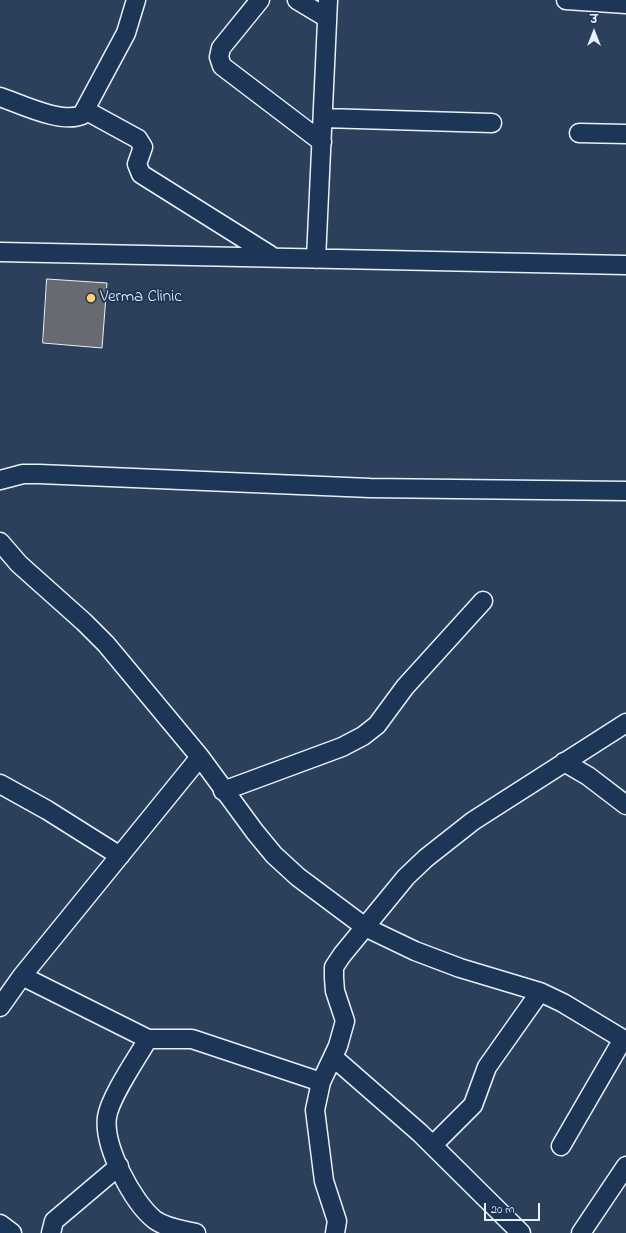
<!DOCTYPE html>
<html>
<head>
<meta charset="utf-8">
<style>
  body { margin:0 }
  #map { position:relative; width:626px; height:1233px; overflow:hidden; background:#2c405c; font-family:"Indie Flower","Playpen Sans Deva",sans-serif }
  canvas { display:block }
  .north { position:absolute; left:574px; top:12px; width:40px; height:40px; -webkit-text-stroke:3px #1d3557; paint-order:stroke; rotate:0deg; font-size:11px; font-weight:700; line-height:16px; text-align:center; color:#e8f1f8 }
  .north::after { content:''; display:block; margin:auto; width:14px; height:18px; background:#e8f1f8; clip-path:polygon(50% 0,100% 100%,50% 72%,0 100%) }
  .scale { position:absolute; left:484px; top:1203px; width:56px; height:18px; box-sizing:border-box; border:2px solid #e8f1f8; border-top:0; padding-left:5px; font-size:12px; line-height:14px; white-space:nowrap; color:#e8f1f8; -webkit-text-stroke:3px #1d3557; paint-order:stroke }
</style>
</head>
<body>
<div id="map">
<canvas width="626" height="1233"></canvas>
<div class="north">उ</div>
<div class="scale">20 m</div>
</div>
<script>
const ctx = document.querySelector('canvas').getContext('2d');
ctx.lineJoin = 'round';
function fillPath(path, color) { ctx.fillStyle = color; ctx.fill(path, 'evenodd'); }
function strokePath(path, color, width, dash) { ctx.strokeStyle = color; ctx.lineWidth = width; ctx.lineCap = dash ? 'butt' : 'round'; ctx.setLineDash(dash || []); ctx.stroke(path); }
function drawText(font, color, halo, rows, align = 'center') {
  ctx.font = font + ' "Indie Flower",sans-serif'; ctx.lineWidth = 4; ctx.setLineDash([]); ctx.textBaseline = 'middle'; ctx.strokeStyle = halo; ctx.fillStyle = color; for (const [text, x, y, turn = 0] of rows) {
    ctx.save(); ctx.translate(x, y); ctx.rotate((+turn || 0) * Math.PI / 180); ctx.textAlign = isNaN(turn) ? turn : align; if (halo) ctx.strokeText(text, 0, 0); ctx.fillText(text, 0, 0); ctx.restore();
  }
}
const building = new Path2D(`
  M47,279l60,4 -5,65 -59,-5z`);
const street = new Path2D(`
  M260,0l-39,48 -2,9 3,9 100,76
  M297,0l30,18
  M566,0l60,4
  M0,97c21,7 61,27 82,18l44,-82 10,-33
  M85,110l53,29 5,8 -6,17 4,10 129,81
  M323,118l169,5
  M579,133l47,1
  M0,252l626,13
  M316,259l12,-259
  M0,480l23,-6h16l331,14 256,3
  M0,542l19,22 65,58 22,22 94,113 55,75 19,23 24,22 67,50 50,24 45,17 80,24 23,11 63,38
  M564,762l24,14 38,29
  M0,784l47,26 73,46
  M223,791l119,-44 21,-11 14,-11 28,-38 78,-86
  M22,976l126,63h44l129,43
  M0,1007l22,-31 178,-219
  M148,1039c-11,19 -38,58 -41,78 -4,29 26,86 48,103 11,8 28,10 41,13
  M333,1057l87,76 101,100
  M433,1145l40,-40 14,-38 53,-75
  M561,1146l62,-107
  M0,1224l12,9
  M51,1233l3,-12 65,-55
  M335,1233l2,-12 -13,-40 -9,-71 6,-28 17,-36 7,-25 -10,-30 -1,-13v-11l8,-12 64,-78 20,-19 47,-37 153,-98
  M581,1233l45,-67`);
const markers = [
  [91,298,5,"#ffd166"]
];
const poiNames = [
  ["Verma Clinic",100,298]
];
fillPath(building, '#676a71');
strokePath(building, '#e8f1f8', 1);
strokePath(street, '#e8f1f8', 21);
strokePath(street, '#1d3557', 18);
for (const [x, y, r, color] of markers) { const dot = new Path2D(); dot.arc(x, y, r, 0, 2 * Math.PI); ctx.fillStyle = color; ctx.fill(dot); strokePath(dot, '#1d3557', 1.5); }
drawText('17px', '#e8f1f8', '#1d3557', poiNames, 'left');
</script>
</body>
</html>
